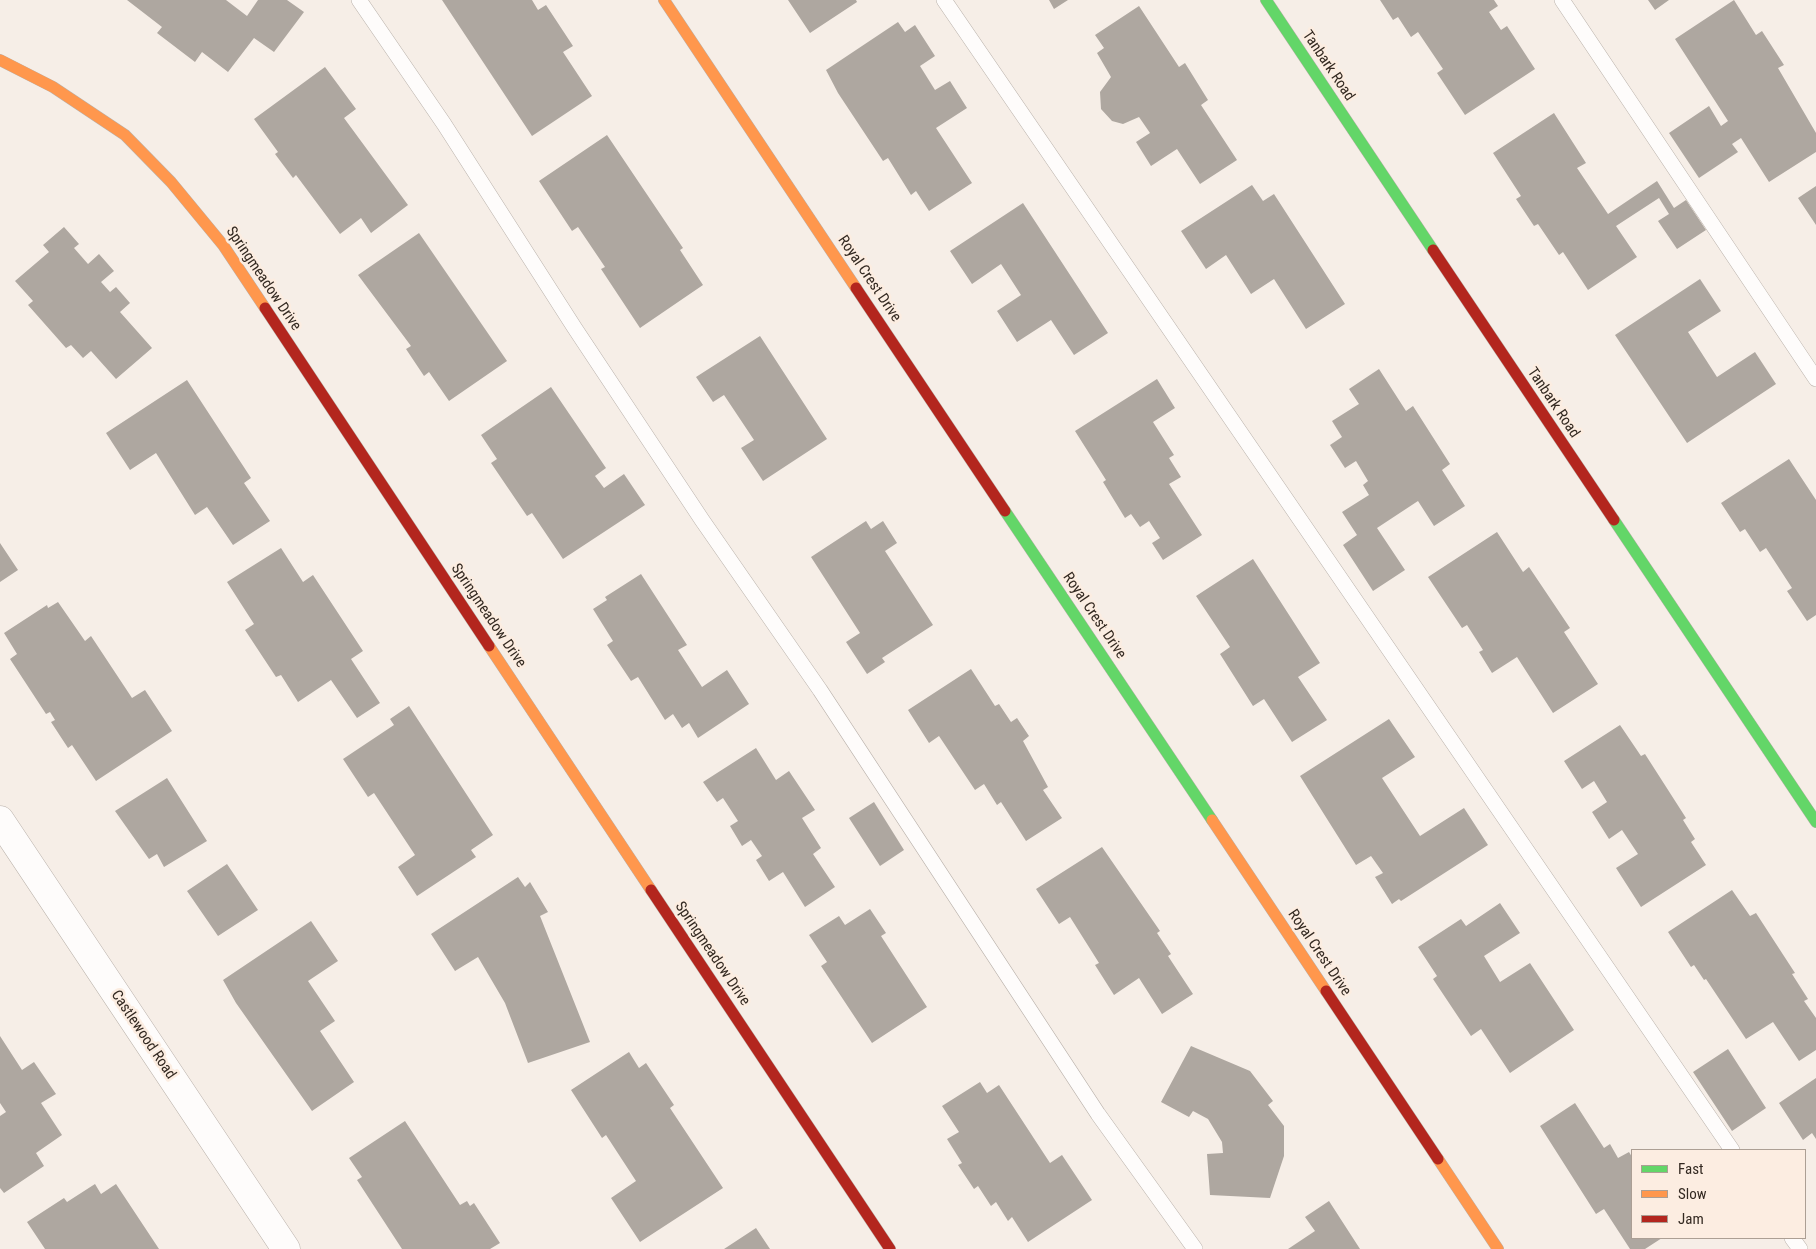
<!DOCTYPE html>
<html>
<head>
<meta charset="utf-8">
<style>
  body { margin:0 }
  #map { position:relative; width:1816px; height:1249px; overflow:hidden; background:#f6eee7; font-family:"Roboto Condensed",sans-serif }
  canvas { display:block }
  .legend { position:absolute; left:1631px; top:1149px; width:175px; height:90px; box-sizing:border-box; background:#fcede1; border:1px solid #ac9f94; margin:0; padding:6px 9px; list-style:none; font-size:15px; color:#332921 }
  .legend li { display:flex; align-items:center; gap:10px; height:25px }
  .legend b { width:25px; border:1px solid #ac9f94 }
</style>
</head>
<body>
<div id="map">
<canvas width="1816" height="1249"></canvas>
<ul class="legend">
<li><b style="height:6px;background:#63d668"></b>Fast</li>
<li><b style="height:6px;background:#ff974d"></b>Slow</li>
<li><b style="height:6px;background:#b3261e"></b>Jam</li>
</ul>
</div>
<script>
const ctx = document.querySelector('canvas').getContext('2d');
ctx.lineJoin = 'round';
function fillPath(path, color) { ctx.fillStyle = color; ctx.fill(path, 'evenodd'); }
function strokePath(path, color, width, dash) { ctx.strokeStyle = color; ctx.lineWidth = width; ctx.lineCap = dash ? 'butt' : 'round'; ctx.setLineDash(dash || []); ctx.stroke(path); }
function drawText(font, color, halo, rows, align = 'center') {
  ctx.font = font + ' "Roboto Condensed",sans-serif'; ctx.lineWidth = 5; ctx.setLineDash([]); ctx.textBaseline = 'middle'; ctx.strokeStyle = halo; ctx.fillStyle = color; for (const [text, x, y, turn = 0] of rows) {
    ctx.save(); ctx.translate(x, y); ctx.rotate((+turn || 0) * Math.PI / 180); ctx.textAlign = isNaN(turn) ? turn : align; if (halo) ctx.strokeText(text, 0, 0); ctx.fillText(text, 0, 0); ctx.restore();
  }
}
const building = new Path2D(`
  M127,0h99l21,16 11,-16h29l17,12 -30,40 -20,-14 -26,34 -26,-20 -7,10 -38,-29 5,-6z
  M442,0h90l6,10 8,-5 27,41 -10,6 29,44 -60,40z
  M788,0h68l1,2 -47,31z
  M1049,0h19l-14,9z
  M1380,0h114l4,6 -9,6 12,18 6,-4 28,43 -70,46 -28,-42 6,-4 -25,-37 -7,5 -13,-20 -5,3z
  M1648,0h21l-14,10z
  M1734,0l22,35 6,-4 22,34 -6,3 38,65v19l-47,30 -28,-44 -9,6 6,8 -39,26 -30,-45 40,-27 12,20 7,-5 -53,-82z
  M1139,6l40,61 6,-4 23,37 -7,5 36,55 -37,24 -23,-35 -26,17 -15,-24 14,-9 -11,-16 -16,7 -11,-3 -11,-12 -1,-17 11,-15 -14,-24 7,-5 -9,-13z
  M898,22l7,10 10,-7 20,31 -15,10 15,24 15,-9 17,27 -31,20 36,55 -43,28 -13,-20 -5,4 -23,-37 -5,3 -45,-68 -12,-23z
  M325,67l31,42 -12,9 64,87 -37,28 -10,-15 -21,16 -44,-59 -3,3 -18,-24 3,-2 -24,-33z
  M1554,113l32,50 -9,5 31,46 49,-33 17,27 12,-8 20,30 -29,19 -19,-28 11,-7 -10,-16 -43,28 21,31 -49,33 -25,-38 -4,3 -21,-31 -4,2 -18,-27 5,-3 -28,-43z
  M607,135l76,113 -3,2 23,35 -63,43 -39,-59 4,-2 -27,-40 -6,4 -33,-50z
  M1252,185l11,16 11,-7 71,110 -39,25 -32,-50 -23,15 -25,-39 -20,14 -25,-38z
  M1816,186v39l-18,-27z
  M1023,203l85,130 -34,22 -23,-35 -34,22 -20,-31 24,-16 -20,-31 -29,20 -22,-33z
  M64,227l15,17 -5,4 14,16 11,-10 15,17 -13,11 9,10 6,-5 14,16 -10,9 32,36 -36,31 -25,-28 -8,7 -12,-13 -5,3 -38,-43 5,-4 -18,-20 34,-29 -6,-7z
  M419,233l88,128 -58,40 -20,-29 -5,4 -18,-27 5,-3 -53,-71z
  M1700,279l21,32 -33,21 29,45 38,-25 21,32 -89,59 -72,-108z
  M760,336l67,103 -64,42 -22,-33 13,-8 -30,-45 -11,7 -17,-25z
  M1379,369l27,42 7,-5 37,58 -8,6 23,36 -31,20 -16,-25 -41,27 28,42 -32,21 -30,-46 14,-10 -15,-23 27,-17 -6,-10 5,-4 -12,-20 -11,7 -15,-23 12,-8 -10,-16 27,-17 -10,-15z
  M1157,379l18,29 -22,14 21,33 -5,3 12,19 -12,7 33,51 -39,25 -11,-17 8,-5 -11,-17 -9,6 -9,-13 -6,4 -22,-36 3,-2 -31,-49z
  M187,380l64,98 -7,5 26,38 -37,24 -26,-38 -12,8 -39,-62 -26,17 -24,-37z
  M551,387l55,81 -11,8 9,12 20,-14 21,31 -82,54 -31,-46 -5,3 -36,-53 6,-4 -16,-24z
  M1789,459l27,41v115l-9,6 -20,-30 5,-3 -26,-40 -6,4 -15,-23 -5,3 -19,-29z
  M866,521l5,8 12,-8 14,22 -12,8 48,74 -51,33 3,4 -18,12 -21,-32 14,-9 -49,-76z
  M1497,532l26,40 6,-5 41,61 -6,4 34,52 -45,29 -36,-56 -25,16 -13,-21 4,-2 -16,-25 -5,3 -34,-51z
  M0,543l18,27 -18,12z
  M281,548l22,34 10,-7 50,76 -12,8 29,44 -23,15 -26,-38 -33,22 -17,-27 -5,2 -31,-47 9,-6 -27,-42z
  M1253,559l67,104 -22,14 29,43 -35,22 -28,-43 -11,7 -33,-52 10,-7 -34,-51z
  M641,574l46,71 -9,5 24,37 25,-17 22,34 -51,34 -9,-15 -7,5 -9,-14 -8,6 -27,-43 -7,4 -24,-36 6,-4 -20,-32 14,-9 -2,-3z
  M58,602l27,39 6,-5 41,62 13,-8 27,41 -76,50 -24,-36 -4,3 -17,-26 4,-2 -5,-8 -4,2 -36,-55 7,-5 -13,-21 43,-28 1,3z
  M971,669l24,37 4,-2 12,18 6,-4 12,18 -6,5 25,46 -5,3 19,28 -36,23 -25,-39 -4,3 -13,-21 -9,6 -36,-54 -10,7 -21,-33z
  M409,706l84,129 -22,15 5,7 -59,39 -19,-29 17,-12 -41,-62 -6,4 -25,-38 51,-34 -4,-6z
  M1389,719l26,38 -33,21 38,58 44,-28 24,37 -87,56 -2,-2 -7,5 -17,-27 8,-4 -12,-17 -15,9 -56,-89z
  M1620,725l21,31 4,-2 41,64 -3,2 12,19 -4,3 15,23 -65,42 -25,-39 22,-14 -16,-24 -13,9 -17,-27 15,-10 -13,-21 -12,8 -18,-28z
  M756,748l20,32 13,-9 26,39 -13,8 19,30 -8,6 22,33 -30,20 -22,-35 -14,9 -13,-21 6,-4 -11,-16 -9,6 -12,-20 8,-5 -15,-23 -6,4 -14,-20z
  M167,778l40,63 -43,26 -7,-13 -8,5 -34,-48z
  M874,802l30,48 -24,16 -31,-48z
  M1102,847l58,84 -3,2 14,21 -3,2 25,38 -31,20 -23,-36 -25,17 -19,-30 4,-2 -29,-46 -11,7 -23,-35z
  M227,864l31,46 -40,26 -31,-45z
  M518,877l7,10 5,-5 18,30 -8,4 50,126 -62,21 -23,-60 -27,-46 -23,14 -24,-37z
  M1732,890l18,26 6,-3 39,60 -3,1 16,25 -4,2 12,17v32l-17,11 -26,-39 -27,17 -40,-60 -2,1 -10,-15 -3,2 -23,-35z
  M1500,903l20,30 -36,23 16,26 30,-19 44,67 -64,43 -29,-44 -10,7 -38,-57 4,-3 -19,-29 43,-28 5,7z
  M870,909l16,24 -5,3 46,71 -55,36 -51,-77 6,-4 -18,-27 30,-19 6,9z
  M311,921l27,40 -30,20 27,40 -15,10 34,51 -42,29 -76,-108 -13,-23z
  M0,1036l22,34 12,-8 22,32 -15,9 21,32 -26,18 8,13 -40,27 -4,-5v-72l6,-4 -6,-9z
  M1191,1046l59,25 23,30 -5,4 16,21v30l-14,42 -60,-3 -3,-41 16,-1 -1,-11 -14,-23 -15,-8 -4,6 -28,-15z
  M1728,1049l38,59 -34,23 -39,-59z
  M629,1052l10,16 7,-5 28,42 -4,3 53,80 -83,54 -29,-44 25,-17 -30,-46 -4,3 -31,-48z
  M1816,1078v61l-4,-6 -9,7 -24,-37z
  M980,1082l7,11 12,-8 51,78 12,-8 30,45 -64,42 -16,-25 -4,4 -12,-19 -5,4 -13,-20 -4,3 -16,-24 4,-2 -15,-24 12,-7 -17,-26z
  M1575,1103l29,45 6,-4 8,14 11,-6 3,5v81h30l-17,11h-15l-26,-40 -8,5 -56,-88z
  M405,1121l55,84 7,-4 3,5 4,-3 26,40 -10,6h-88l-45,-69 5,-3 -13,-19z
  M95,1184l6,10 15,-10 43,65h-114l-18,-27 37,-24 3,4z
  M1329,1201l31,48h-72l27,-18 -10,-14z
  M756,1228l14,21h-46z`);
const lane = new Path2D(`
  M359,0l85,124 130,203 128,193 118,170 278,424 97,135
  M944,0l788,1150
  M1562,0l254,379
  M1792,1238l8,11`);
const street = new Path2D(`
  M0,820l286,429`);
const fast = new Path2D(`
  M1266,0l167,250
  M1005,511l207,309
  M1614,520l202,302`);
const slow = new Path2D(`
  M664,0l192,288
  M0,60l53,27 72,48 46,47 52,63 42,63
  M489,646l162,244
  M1212,820l114,171
  M1438,1159l60,90`);
const jam = new Path2D(`
  M1433,250l181,270
  M856,288l149,223
  M265,308l224,338
  M651,890l239,359
  M1326,991l112,168`);
const streetNames = [
  ["Tanbark Road",1328,66,56],
  ["Springmeadow Drive",263,279,56],
  ["Royal Crest Drive",869,279,56],
  ["Tanbark Road",1553,403,56],
  ["Springmeadow Drive",488,616,56],
  ["Royal Crest Drive",1094,616,56],
  ["Royal Crest Drive",1319,953,56],
  ["Springmeadow Drive",712,954,56],
  ["Castlewood Road",143,1035,56]
];
fillPath(building, '#aea7a0');
strokePath(lane, '#b9b1aa', 16);
strokePath(street, '#b9b1aa', 29);
strokePath(fast, '#b9b1aa', 12);
strokePath(slow, '#b9b1aa', 12);
strokePath(jam, '#b9b1aa', 12);
strokePath(lane, '#fefcfb', 15);
strokePath(street, '#fefcfb', 28);
strokePath(fast, '#63d668', 11);
strokePath(slow, '#ff974d', 11);
strokePath(jam, '#b3261e', 11);
drawText('15px', '#332921', '#fcede1', streetNames);
</script>
</body>
</html>
